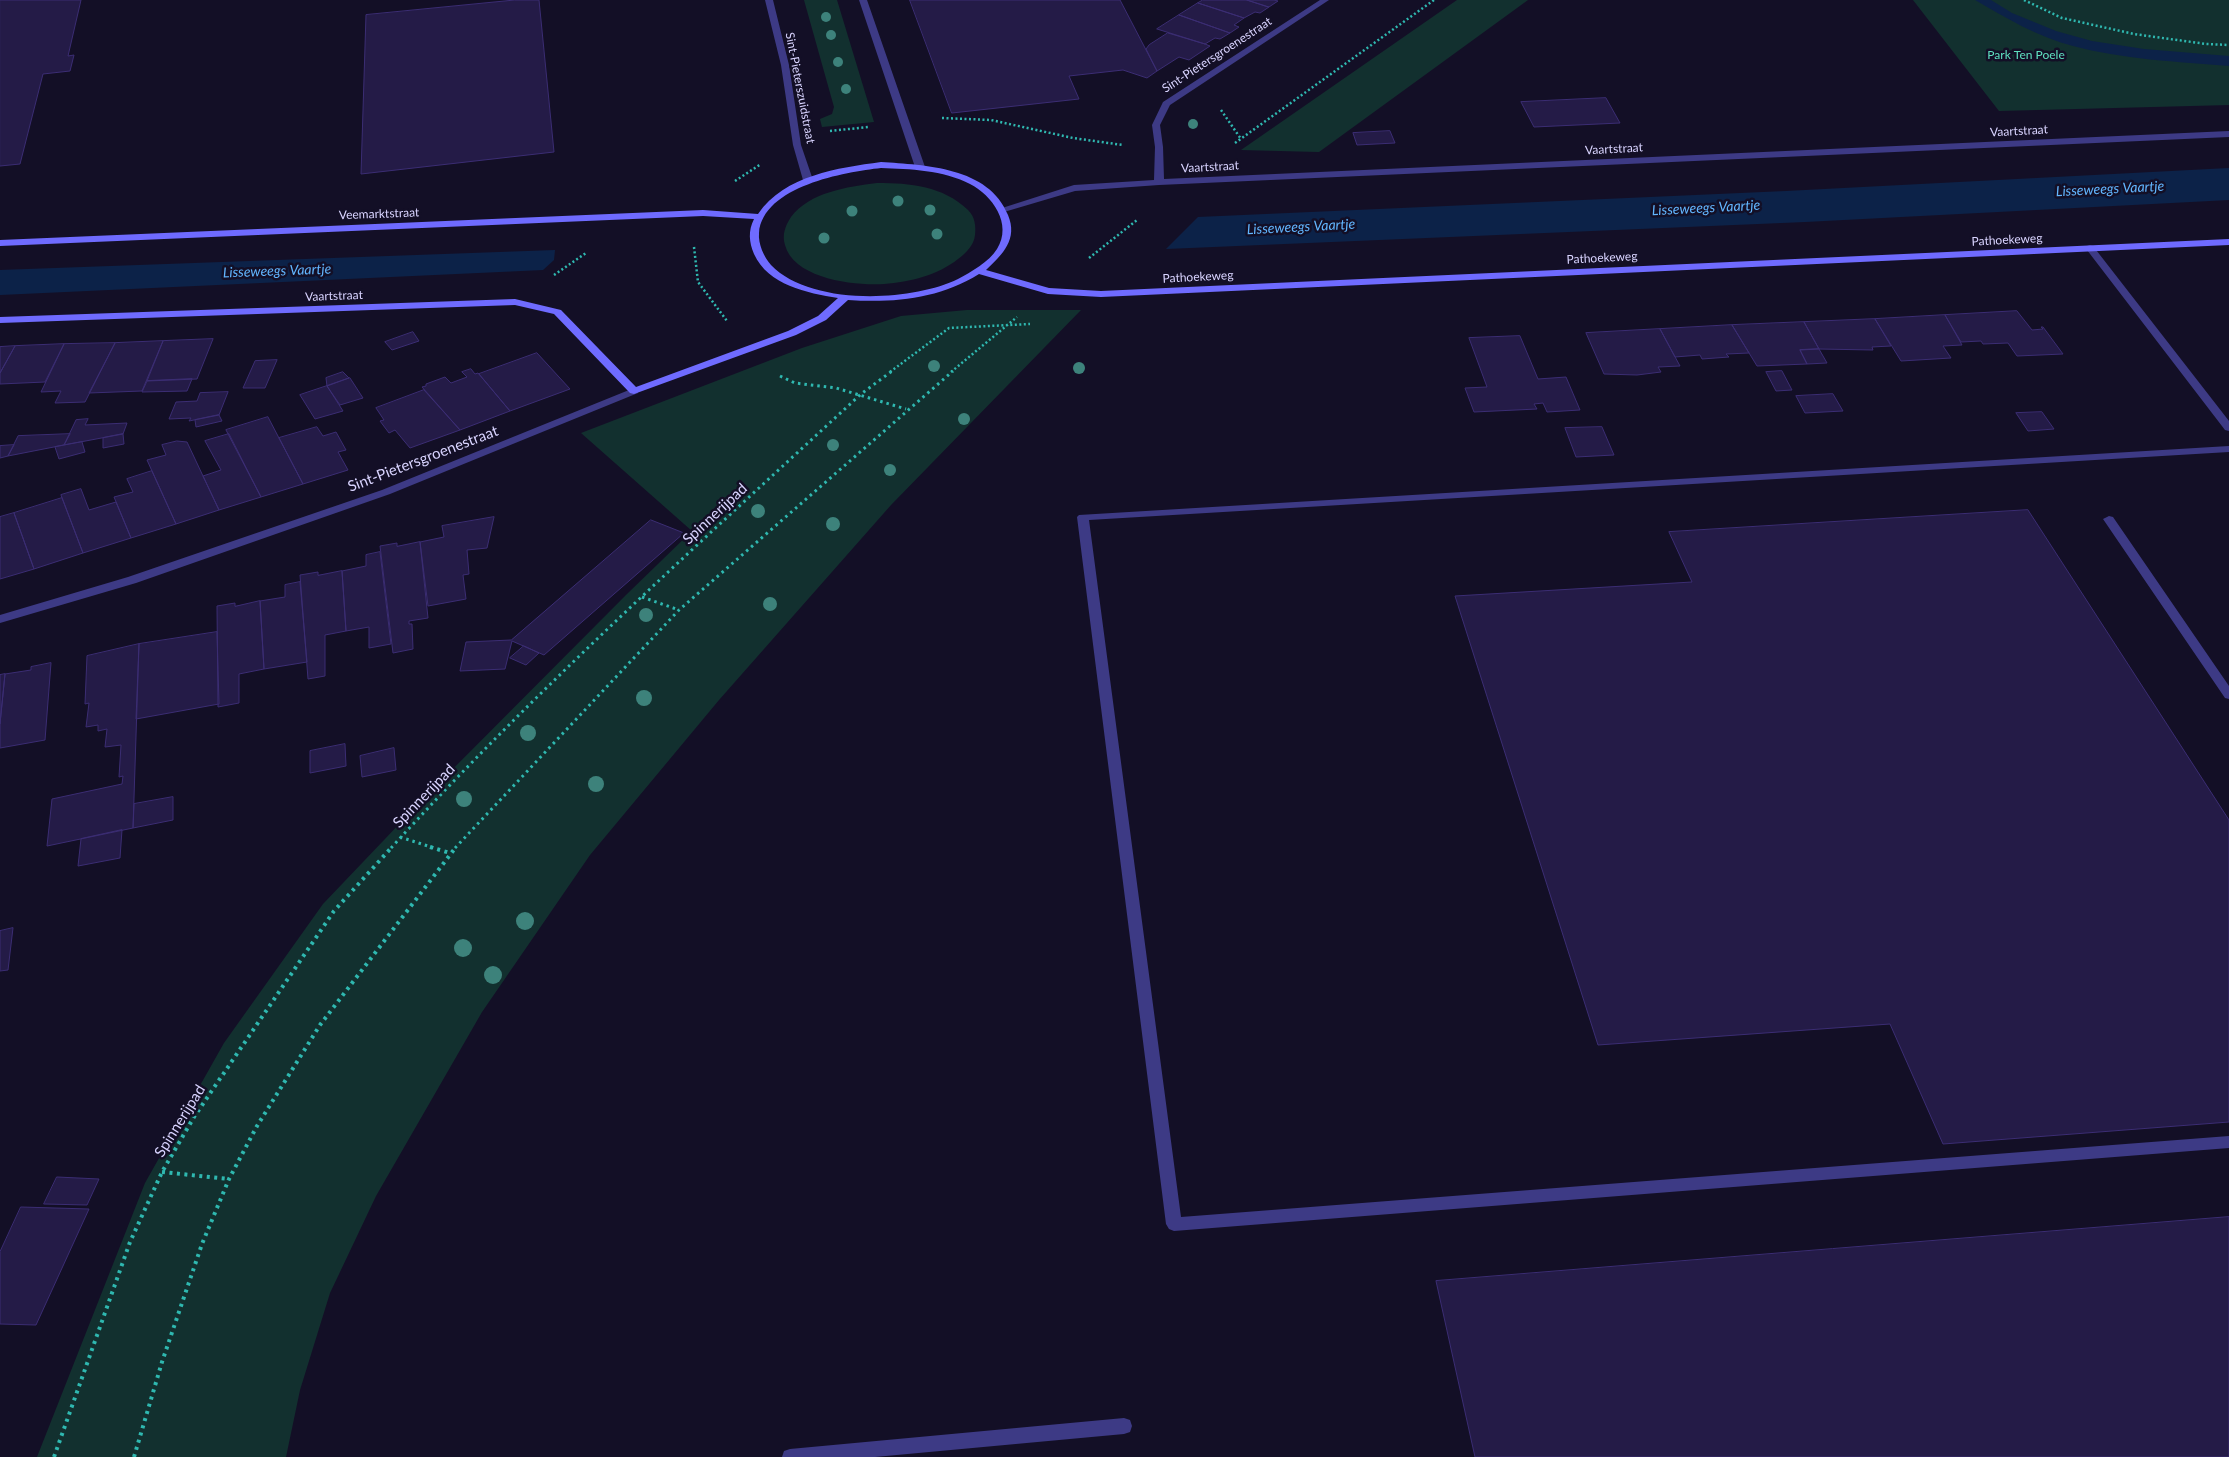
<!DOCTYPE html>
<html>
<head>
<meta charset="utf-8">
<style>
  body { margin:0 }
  canvas { display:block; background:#130f26 }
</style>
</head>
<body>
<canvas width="2229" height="1457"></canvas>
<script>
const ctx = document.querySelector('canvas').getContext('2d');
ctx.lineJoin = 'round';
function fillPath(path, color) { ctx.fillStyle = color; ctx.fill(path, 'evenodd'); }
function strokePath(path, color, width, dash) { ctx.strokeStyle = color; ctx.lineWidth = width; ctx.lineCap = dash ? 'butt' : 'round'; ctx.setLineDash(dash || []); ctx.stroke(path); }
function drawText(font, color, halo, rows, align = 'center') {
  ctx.font = font + ' Lato,sans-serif'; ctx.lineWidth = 5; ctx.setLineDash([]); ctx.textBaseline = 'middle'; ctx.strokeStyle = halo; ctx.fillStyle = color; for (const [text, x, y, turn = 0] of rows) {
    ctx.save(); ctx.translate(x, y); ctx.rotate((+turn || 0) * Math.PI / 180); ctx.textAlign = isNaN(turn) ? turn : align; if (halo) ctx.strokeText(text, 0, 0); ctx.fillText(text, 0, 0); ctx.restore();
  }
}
const green = new Path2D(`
  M804,0h33l37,122 -52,5 -2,-8 12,-5 2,-7z
  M1457,0h71l-209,152 -78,-2z
  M1913,0h316v105l-230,6z
  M877,183c33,0 66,3 91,27 7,7 8,16 7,25 -1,10 -9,18 -17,24 -20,16 -48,23 -74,25 -29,2 -90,-5 -99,-39 -3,-10 0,-19 6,-28 19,-25 56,-30 86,-34z
  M967,310h114l-190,195 -172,195 -129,155 -108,157 -106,184 -46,97 -30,97 -14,67h-249l108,-274 79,-140 99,-139 102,-107 201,-202 66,-64 -111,-98 221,-85 99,-32z`);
const water = new Path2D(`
  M1975,0h16l21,13 44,18 36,10 52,8 85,7v10c-50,-4 -108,-7 -156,-20 -35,-9 -67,-28 -98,-46z
  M2229,168v32l-424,22 -639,27 32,-32 588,-26z
  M555,250l-1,10 -11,10 -543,25v-25z`);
const building = new Path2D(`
  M0,0h81l-13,56 6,-1 -4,16 -27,3 -23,90 -20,2z
  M515,0h24l15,152 -193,22 5,-159z
  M910,0h210l37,71 -10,7 -24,-8 -54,6 10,23 -127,14z
  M1203,0h44l22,7 -9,6 -5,-1 -11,6 -46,-15z
  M1247,0h27l4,1 -9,6z
  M1198,3l46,15 -10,7 5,2 -9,6 -51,-18z
  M1179,15l51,18 -10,6 -5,-1 -10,6 -48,-15z
  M1168,33l37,11 5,2 -21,14 -10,-3 -22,14 -11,-22 3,-4z
  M1606,98l14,25 -86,4 -13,-25z
  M1390,131l5,12 -38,2 -4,-12z
  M2017,311l15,19 11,-1 -2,-2h2l20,27 -46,2 -9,-13 -25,1 -2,-3 -20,1 -16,-27z
  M1945,315l17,30 -19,1 8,12 -50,3 -26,-42z
  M1875,319l16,27 -19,1 1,3 -54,-1 -15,-27z
  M1804,322l15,27 -19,1 7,14 -50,2 -25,-41z
  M1732,325l17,28 -23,1 3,3 -27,2 -2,-4 -25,2 -15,-28z
  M1660,329l20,37 -22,1 3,5 -24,3 -33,-1 -18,-41z
  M413,332l6,9 -27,9 -7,-8z
  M1520,336l18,43 28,-2 14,33 -33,2 -4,-9 -9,1 3,5 -63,3 -9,-24 22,-1 -18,-49z
  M213,339l-16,40 -50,2 16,-40z
  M163,341l-21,50 -53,2 26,-50z
  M115,343l-30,59 -30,1 6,-12 -20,1 23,-48z
  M64,344l-19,38 -45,2v-11l15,-27z
  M15,346l-15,27v-26z
  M1819,349l8,14 -20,1 -7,-14z
  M537,353l33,36 -60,22 -31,-37z
  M277,360l-12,28h-22l12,-27z
  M471,369l4,5 3,-1 32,38 -50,19 -38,-43 4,-1v-2l19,-7 6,6 16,-6 -5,-5z
  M1782,371l10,19 -16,1 -10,-19z
  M343,372l6,6 -22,8 -1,-8z
  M350,378l13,20 -23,7 -13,-19z
  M192,379l-5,12 -45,1 5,-11z
  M327,386l16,25 -28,8 -15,-24z
  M424,390l36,40 -50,18 -15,-18 -6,3 -9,-12 4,-1 -8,-12z
  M228,392l-9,23 -30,6 2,-3 -22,1 7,-17 21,-1 3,-8z
  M1833,394l10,17 -38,2 -9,-17z
  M2042,412l12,17 -26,2 -12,-18z
  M219,415l3,6 -26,6 -1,-7z
  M268,417l35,67 -42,13 -35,-67z
  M88,419l-3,6 42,-2 -4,11 -59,11 12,-25z
  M317,427l6,9 13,-4 10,18 -8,2 10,18 -45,14 -24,-46z
  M1602,427l12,28 -38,2 -11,-29z
  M70,434l-6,11 -56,11 10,-20z
  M123,434l1,10 -21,4v-10z
  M229,434l32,63 -42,13 -16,-34 18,-6 -16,-29z
  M177,441l10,1 32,68 -43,14 -29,-64 19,-5 -4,-10z
  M82,442l3,10 -26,7 -4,-12z
  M14,445l-6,11 -8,2v-12z
  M152,471l24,53 -45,14 -17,-41 19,-5 -6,-13z
  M81,489l8,21 27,-8 15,36 -48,15 -22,-58z
  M62,498l21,55 -49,16 -20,-56z
  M2028,510l201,310v302l-286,22 -53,-120 -292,21 -143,-449 237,-14 -23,-50z
  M14,513l20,56 -34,10v-62z
  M494,517l-7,31 -20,2 2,24 -6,1 3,24 -38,7 -8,-64 24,-5 -2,-11z
  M651,520l33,13 -140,122 -32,-14 -7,28 -45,2 6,-29 45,-2z
  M420,542l8,76 -19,3v3h3l1,25 -20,4 -13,-107 17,-3v3z
  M380,552l11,92 -22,4v-21l-23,4 -4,-60 24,-5v-11z
  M342,571l4,60 -21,4v41l-17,3 -8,-104 18,-3v3z
  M300,582l7,80 -43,7 -4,-68 25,-4v-12z
  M260,601l4,68 -25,5v29l-21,4 -1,-101 18,-3v3z
  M217,632l2,72 -83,15 3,-75z
  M139,644l-6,184 -86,18 5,-47 70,-15 1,-8 -4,1 2,-32 -16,2 2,-18 -9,2v-6l-12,2 3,-24 -4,1 2,-48z
  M524,646l15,7 -13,12 -16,-7z
  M51,663l-6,77 -45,8v-24l5,-50 26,-4v-3z
  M5,674l-5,50v-49z
  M345,744l1,22 -36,7v-22z
  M394,748l2,22 -34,7 -2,-21z
  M173,797v23l-40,8 1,-24z
  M122,830l-2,28 -42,8 3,-27z
  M13,928l-5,42 -8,1v-40z
  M57,1177l42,2 -12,26 -43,-1z
  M21,1207l68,2 -53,116 -36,-1v-72z
  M2229,1217v240h-754l-39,-176z`);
const pathFar2 = new Path2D(`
  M2024,0l38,18 72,16 72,10 23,1
  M1221,110l20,29
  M942,118l49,2 82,18 50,7
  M830,131l38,-4
  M1235,143l199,-143
  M735,181l26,-17
  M694,247l4,35 29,39
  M1089,258l48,-38
  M554,275l32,-22
  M890,372l59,-44 81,-4
  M951,372l66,-55`);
const pathFar1 = new Path2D(`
  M780,376l15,7 41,5 70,21
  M642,597l37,13
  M400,837l34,11
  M391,848c147,-161 310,-306 470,-454l31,-23
  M455,848l224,-238 274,-239`);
const path = new Path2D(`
  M430,847l20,6
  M162,1172l67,7
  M54,1457l76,-215 32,-70 32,-55 140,-206 58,-64
  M134,1457l28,-95 40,-118 27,-65 28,-53 63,-101 136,-178`);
const lane = new Path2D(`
  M2229,446v6l-1140,68 92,697 1048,-81v12l-1055,83 -5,-2 -3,-5 -89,-707 2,-2z
  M2109,516l4,1 116,169v13l-4,-1 -122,-179z
  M1124,1418l6,2 2,6 -2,6 -6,2 -249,23h-93l2,-6 6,-2z`);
const street = new Path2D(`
  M765,0h8l16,65 12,80 12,35 -5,3 -5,-3 -10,-35 -12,-80z
  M859,0h8l58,167 -2,2 -8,-2z
  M1320,0h9l-159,105 -10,20 3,22 1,32 1065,-48v6l-1070,48 -84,6 -71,21 -5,-3 75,-24 80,-5 1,-33 -3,-22 11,-23z
  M2090,245l3,1 136,175v10l-4,-1 -138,-180v-4z
  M634,388l4,1v4l-248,101 -254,89 -136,40v-8l128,-38 254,-87z`);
const secondary = new Path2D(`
  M881,162c44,3 108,5 127,53 10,24 -5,39 -22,55l63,18 52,3 1128,-52v6l-1128,52 -53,-3 -69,-20c-40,25 -85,29 -131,26l-22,20 -30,15 -162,59 -4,-1 -76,-79 -39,-9 -515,18v-6l515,-18 46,11 75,77 152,-56 30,-15 20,-18c-31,-5 -70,-13 -84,-44 -5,-12 -6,-23 0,-35l-51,-3 -703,30v-6l703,-30 55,4c27,-39 80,-46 123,-52zM881,168c29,1 62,2 89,16 22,11 43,40 27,65 -8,13 -26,23 -39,30 -47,23 -148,27 -187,-14 -7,-8 -13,-21 -12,-32 4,-47 86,-61 122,-65z`);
const trees = [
  [826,17,5],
  [831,35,5],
  [838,62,5],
  [846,89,5],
  [1193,124,5],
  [898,201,5.5],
  [930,210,5.5],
  [852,211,5.5],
  [937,234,5.5],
  [824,238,5.5],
  [934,366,6],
  [1079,368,6],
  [964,419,6],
  [833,445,6],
  [890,470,6],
  [758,511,7],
  [833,524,7],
  [770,604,7],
  [646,615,7],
  [644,698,8],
  [528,733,8],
  [596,784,8],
  [464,799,8],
  [525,921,9],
  [463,948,9],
  [493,975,9]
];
const farStreetnames = [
  ["Sint-Pietersgroenestraat",1217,55,-33],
  ["Sint-Pieterszuidstraat",800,88,79],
  ["Vaartstraat",2019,131,-3],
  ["Vaartstraat",1614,149,-3],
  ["Vaartstraat",1210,167,-3],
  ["Veemarktstraat",379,214,-2],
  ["Pathoekeweg",2007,240,-3],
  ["Pathoekeweg",1602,258,-3],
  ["Pathoekeweg",1198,277,-3],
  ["Vaartstraat",334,296,-2]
];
const farParknames = [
  ["Park Ten Poele",2026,55]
];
const farWaternames = [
  ["Lisseweegs Vaartje",2110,189,-3],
  ["Lisseweegs Vaartje",1706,208,-3],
  ["Lisseweegs Vaartje",1301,227,-3],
  ["Lisseweegs Vaartje",277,271,-2]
];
const streetNames = [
  ["Sint-Pietersgroenestraat",423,459,-21],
  ["Spinnerijpad",715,514,-43],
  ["Spinnerijpad",424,796,-46],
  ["Spinnerijpad",180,1121,-58]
];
fillPath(green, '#12302f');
fillPath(water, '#0c2248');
fillPath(building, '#241b47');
strokePath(building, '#3b2d73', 1);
strokePath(pathFar2, '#2fb8b0', 2.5, [2, 2.5]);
strokePath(pathFar1, '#2fb8b0', 3, [2.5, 4]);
strokePath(path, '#2fb8b0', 4, [3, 4.5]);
fillPath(lane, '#3d3a85');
fillPath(street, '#3d3a85');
fillPath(secondary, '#6f6bff');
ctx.fillStyle = '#3d827b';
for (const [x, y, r] of trees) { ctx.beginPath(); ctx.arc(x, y, r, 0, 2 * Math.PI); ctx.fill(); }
drawText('12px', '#d9d4ff', '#130f26', farStreetnames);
drawText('12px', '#5fe0c0', '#130f26', farParknames);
drawText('italic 14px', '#62b6ff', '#130f26', farWaternames);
drawText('15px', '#d9d4ff', '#130f26', streetNames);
</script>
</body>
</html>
